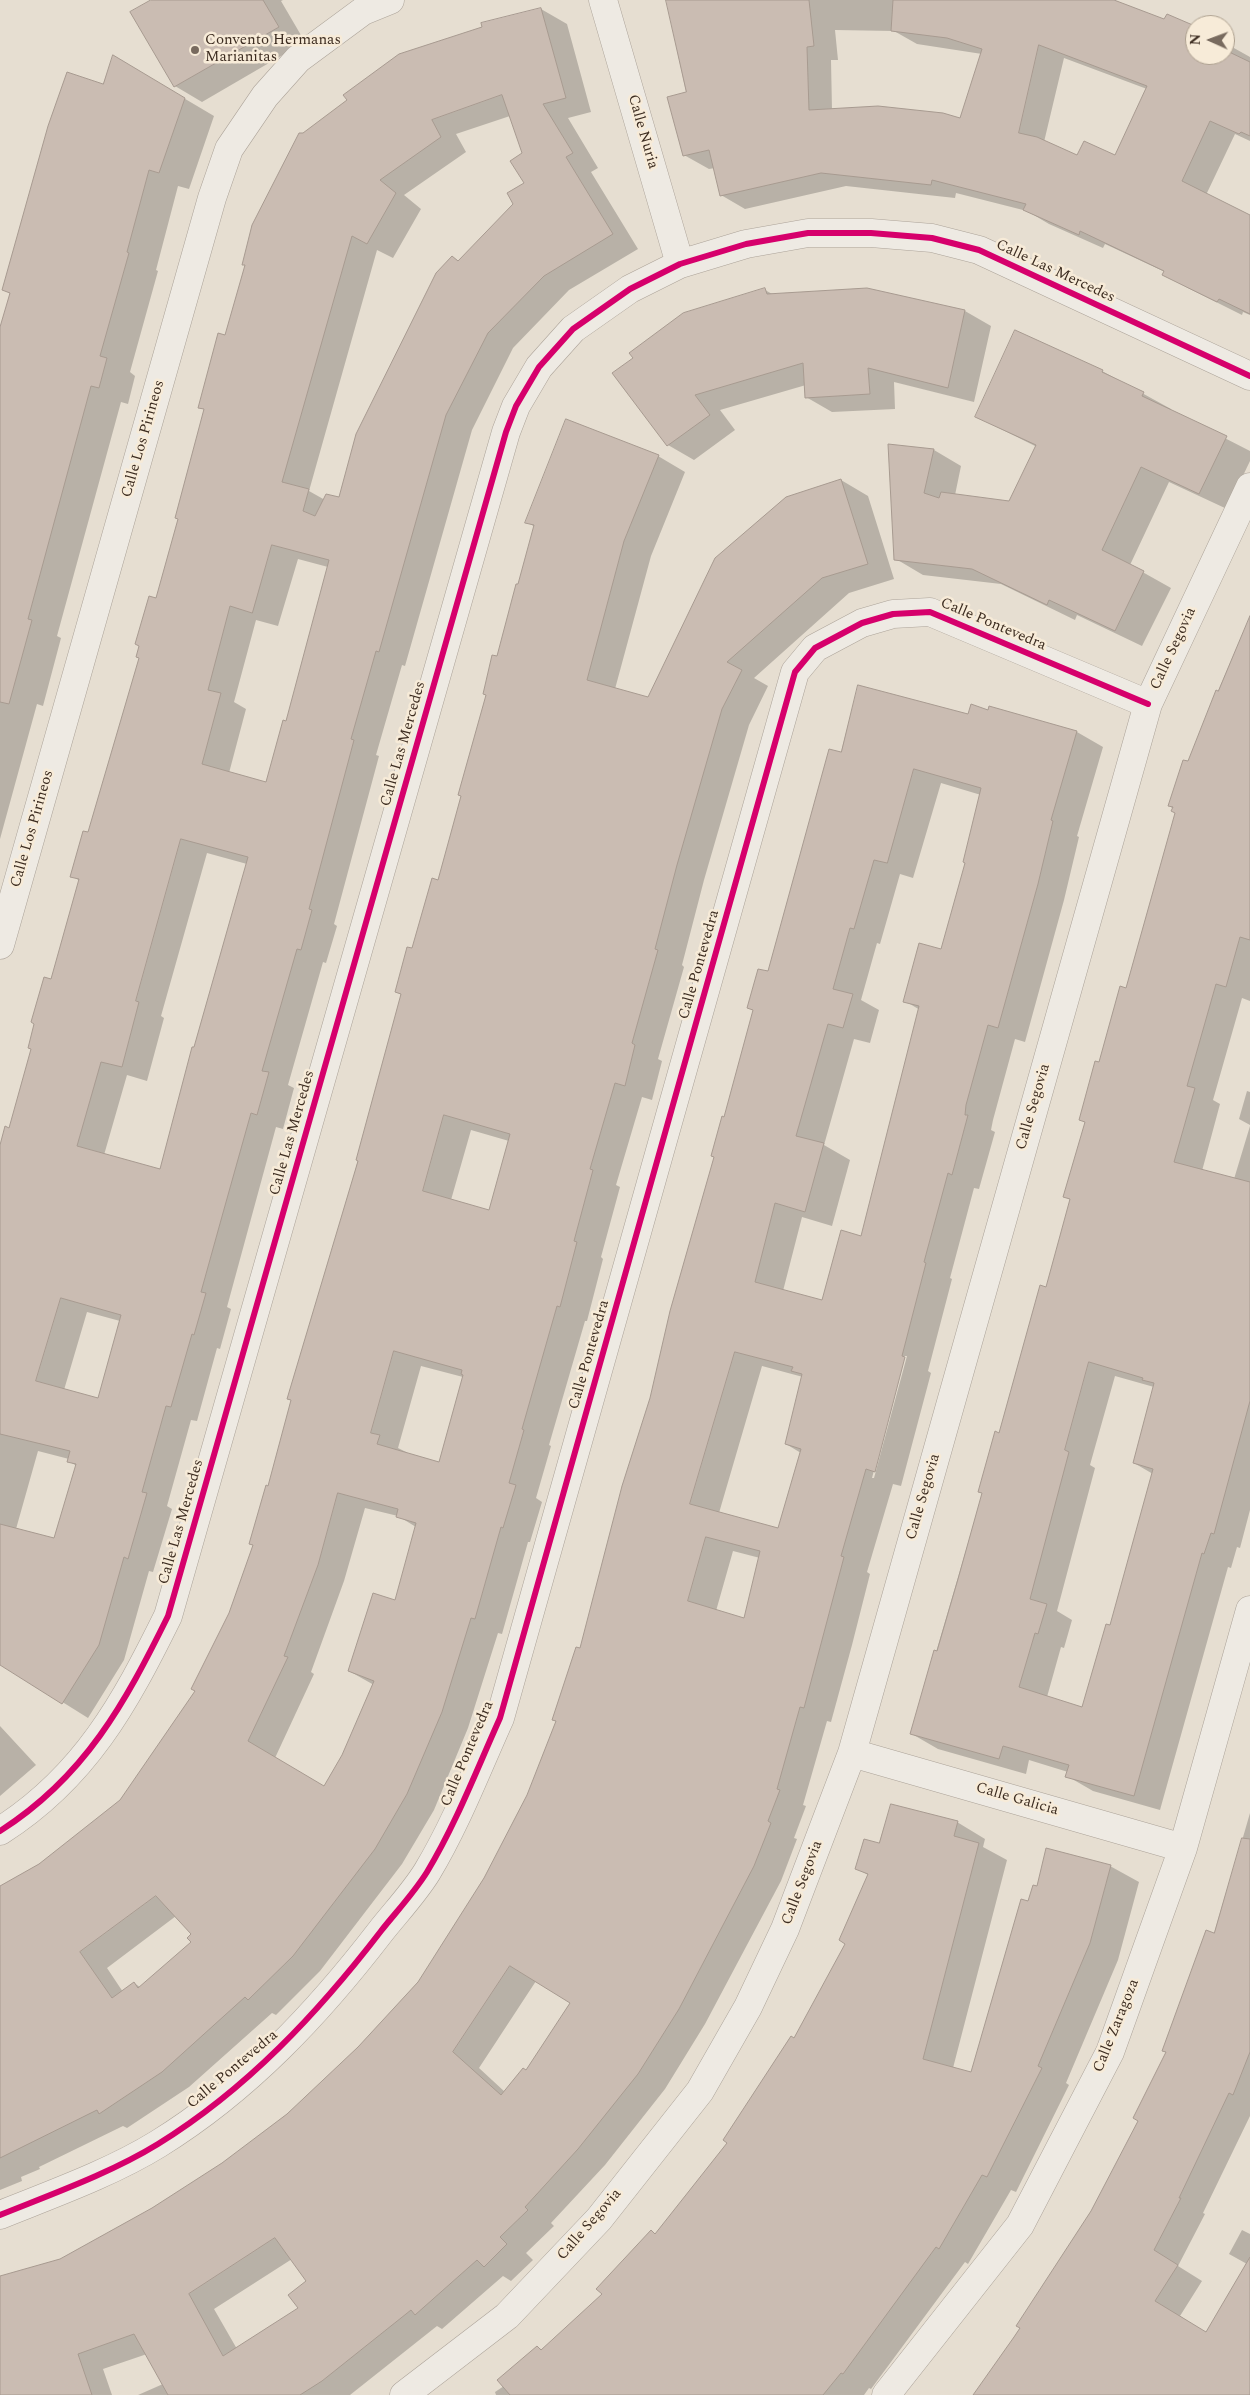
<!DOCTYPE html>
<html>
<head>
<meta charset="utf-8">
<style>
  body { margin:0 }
  #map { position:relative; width:1250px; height:2395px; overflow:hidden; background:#e6ded1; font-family:Spectral,serif }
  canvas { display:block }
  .north { position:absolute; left:1185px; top:15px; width:50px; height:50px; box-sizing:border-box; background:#f7ebd8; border:1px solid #ac9f8e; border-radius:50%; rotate:272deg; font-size:14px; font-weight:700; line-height:20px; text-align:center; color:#3c2c20 }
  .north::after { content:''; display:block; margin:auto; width:18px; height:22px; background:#786a5e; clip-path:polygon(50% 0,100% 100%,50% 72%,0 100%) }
</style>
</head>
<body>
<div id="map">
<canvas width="1250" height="2395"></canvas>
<div class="north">N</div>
</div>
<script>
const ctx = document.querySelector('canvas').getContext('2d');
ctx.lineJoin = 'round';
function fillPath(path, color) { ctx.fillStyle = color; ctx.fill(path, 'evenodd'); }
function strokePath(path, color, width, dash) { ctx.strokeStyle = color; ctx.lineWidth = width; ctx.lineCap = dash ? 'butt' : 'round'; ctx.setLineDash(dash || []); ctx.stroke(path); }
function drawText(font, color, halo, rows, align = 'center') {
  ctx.font = font + ' Spectral,serif'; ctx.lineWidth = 5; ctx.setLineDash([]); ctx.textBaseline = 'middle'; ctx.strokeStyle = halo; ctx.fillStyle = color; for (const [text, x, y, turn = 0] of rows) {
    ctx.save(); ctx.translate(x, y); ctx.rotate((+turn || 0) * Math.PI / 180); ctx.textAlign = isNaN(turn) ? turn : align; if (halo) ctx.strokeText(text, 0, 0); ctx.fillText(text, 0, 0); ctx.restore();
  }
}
const shadow = new Path2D(`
  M153,0h130l-2,1 24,41 -103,60 -27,-16z
  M667,0h442l56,21 30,7v27h30v-12l25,14v84l-15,-7 -29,61 44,21v99l-7,-3 -1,3 -54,-27 -25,-14 2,-2 -60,-28 -2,4 -54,-24 -22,-13 -71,-18 -1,5 -109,-12 -101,23 -24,-14 -6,-27 -6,1 -25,-14 4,-62zM835,30l59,1 23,13 65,10 -22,65 -128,-9 -1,-50h7zM1064,58l83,31 -31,67 -38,1 -34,-15z
  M541,9l26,15 24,88 -23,6 30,50 -7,4 47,77 -69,41 -56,58 -41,82 -67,236 -3,-1 -26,90 3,1 -45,168 3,2 -11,37 -3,-1 -35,123 6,3 -11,41 -7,-2 -49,180 4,2 -11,40 -3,-1 -20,73 -6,-1 -24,86 5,3 -19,63 -4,-1 -25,89 -36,58 -88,-55v-513l10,-21 70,-248 -8,-5 17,-42 68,-235 22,-80 26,-109 -5,-3 26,-70 20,-71 -3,-2 60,-130zM510,116l13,38 2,29 -10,21 -55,58 -7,-5 -113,242 -15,1 -16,-9 68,-241 16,8 28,-49 -17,-14 62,-43 -10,-18zM298,559l30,8 -41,156 -20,60 -38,-10 17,-64 -12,-7 22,-82 22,6zM207,853l40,11 -87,306 -56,-15 23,-80 20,6 17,-63 -3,-2zM87,1312l33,9 -22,78 -34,-9zM38,1451l31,8 -1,2 9,5 -22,74 -39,-11z
  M143,74l71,42 -25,73 -11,-3 -22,84 2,1 -28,101 5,4 -7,28 -7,-2 -64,234 4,2 -18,68 -6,-2 -37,135v-507l11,-38 -7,-4 100,-205z
  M765,290l9,5 191,16 26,15 -17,76 -80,-20 1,27 -63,3 -26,-15v-12l-86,25 15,20 -41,30 -26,-15 -54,-72z
  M1102,371l69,38 -1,1 80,41v10l-23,48 -58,-27 -39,83 41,23 -29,58 -65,-31 -2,5 -74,-36 -78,-9 -27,-16 -7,-113 45,4 27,16 -6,29 55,7 27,-55 -60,-30z
  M658,456l27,16 -34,84 -36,133 33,10 193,-219 27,16 26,83 -45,14 -95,85 14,8 -19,39 -45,155 -22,85 2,2 -26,92 4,2 -10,39 -10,-3 -26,88 4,2 -19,70 2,2 -16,62h-2l-36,124 2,1 -15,52 6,4 -12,40h-2l-26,92 -4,-1 -30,95 -34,82 -32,54 -82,107 -44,44 -4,-2 -83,74 -62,41 -4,-2 -84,41 1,2 -19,8 1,4 -22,9v-293l121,-96 76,-110 33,-77 25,-68 147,-551 -6,-3 43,-111 59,-223 37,-131 -8,-5zM471,1130l38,11 -19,70 -39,-11zM421,1366l42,11 -23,87 -34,-10v-2l-8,-4zM365,1508l33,8 18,11 -20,75 -47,69 25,14 -31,71 -19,31 -49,-29 39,-84 -3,-2 33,-91zM176,1916l17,18v8l-53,45 -6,-4 -11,9 -16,-24z
  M1250,619v382l-8,-3 -29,102 7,4 -18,67 32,8 16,-53v384l-10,38 -3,-1 -6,21 -3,-1 -68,243 -67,-19 -26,-15 1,-4 -39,-12 -3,14 -88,-25 -26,-15 88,-300 47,-146 24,-88 -7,-4 22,-73 14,-60 27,-74 50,-176 -8,-8zM1115,1376l39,11 -20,76 19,11 -42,152 -28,82 -36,-11 14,-50 3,1 8,-28 -15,-9 38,-143 -5,-3z
  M989,711l88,21 26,15 -26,89 2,1 -15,63 -39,142 -10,-3 -22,81 -2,10 4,2 -16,57 -5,-1 -24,90 2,1 -24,92 3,2 -30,113 -8,-2 -26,88 3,2 -18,71 -21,77 -4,-1 -24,84 3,1 -12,32 3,1 -16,42 -76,143 -40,65 -60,76 -54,58 3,3 -28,27 7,7 -22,21 -8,-5 -61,53 -5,-3 -87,69h-212l25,-11 -16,-30 -44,15 9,26h-112v-117l61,-18 92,-51 70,-45 65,-49 71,-67 60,-66 66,-104 43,-82 29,-75 24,-71 70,-252 103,-387 -5,-4 20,-34 73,-219 127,-39zM941,783l40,12 -15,68 -25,88 -36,50 15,9 -58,227 -39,65 -40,-11 19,-74 30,9 18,-66 -26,-15 30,-106 16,4 9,-33 -18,-10 16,-57 3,1 20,-70 13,4zM904,1356h3l-33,122h-2zM762,1366l41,11 -17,67 15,9 -22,77 -60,-17zM733,1551l27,7 -15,61 -29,-8zM536,1981l36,21 -45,70 -22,20 -26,-24zM292,2259l15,22 -7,27 -63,41 -23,-40z
  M1247,1091l3,1v33l-11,-6z
  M0,1726l36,39 -36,31z
  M1250,1813v303l-47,97 2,1 -27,52 24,15 -22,35 26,17 41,-69 -18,-10 13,-24 8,4v161h-275l40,-57 77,-127 47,-91 76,-186z
  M957,1822l28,17 -2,8 24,13 -54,208 19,5 57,-171 9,-15 72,-21 29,16 -21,78 -52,123 3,2 -53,107 -5,-2 -43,74 -3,-2 -94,127 -2,-1 -5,7h-368l-1,-3 9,-6 33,-39 6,3 61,-56 47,-63 5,3 73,-92 66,-102 52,-96 21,-69 -12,-7 24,-23z`);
const building = new Path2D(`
  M151,0h112l16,27 -105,60 -44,-75z
  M666,0h143l5,46 -7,1 2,63 69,-4 65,7 17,5 22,-69 -35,-11 -56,-7 2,-31h221l50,19 3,-5 28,12v29h30v-5l25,12v74l-9,-4 -2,2 -29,-13 -28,60 68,34v99l-31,-15 -2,3 -55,-27 2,-4 -84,-40 -1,4 -56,-25 3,-6 -94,-24 -1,5 -110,-12 -101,23 -11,-46 -26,6 -16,-59 19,-5zM1039,45l108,41 -32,69 -31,-14 -7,14 -40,-18 -18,-4z
  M541,8l25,90 -23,6 30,49 -7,4 47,77 -69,42 -56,57 -42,82 -67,237 -3,-1 -25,88 3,1 -45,169 3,1 -11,40 -4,-1 -35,122 7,1 -12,43 -6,-2 -30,107 -20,72 5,1 -12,42 -2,-1 -21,73 -5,-1 -24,86 5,1 -19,66 -4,-2 -25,88 -37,59 -62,-39v-141l54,14 22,-74 -9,-2 3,-11 -70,-17v-289l5,-19 4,2 22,-79 -3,-1 6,-24 -3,-2 13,-45 7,2 28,-100 -9,-2 13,-46 5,1 51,-174 -3,-1 3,-11 -4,-2 14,-48 7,2 22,-79 -3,-1 29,-109 -6,-1 20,-75 7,2 20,-70h-3l10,-40 47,-92h4l44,-33 -4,-5 56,-41 83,-27 -1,-4zM502,95l20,58 -12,8 14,22 -17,10 6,11 -55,57 -6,-5 -16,17 -80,161 -17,63 -13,-3 -11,22 -12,-5 6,-22 -27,-7 70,-246 15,8 29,-51 -16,-13 61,-43 -9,-17zM272,545l57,15 -43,161 -3,-1 -17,62 -64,-18 19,-71 -13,-3 22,-84 22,7zM181,839l67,18 -54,190h-2l-32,122 -83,-23 24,-84 21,5 17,-65 -3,-1zM61,1298l60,17 -23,83 -62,-17z
  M113,55l72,43 -26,75 -10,-3 -22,82 2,1 -29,103 7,2 -8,30 -8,-2 -63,233 4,1 -23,84 -9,-2v-375l10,-34 -8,-3 46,-164 19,-54 36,12z
  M765,288l2,6 100,-6 98,22 -17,78 -80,-20 2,26 -65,4 -2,-35 -108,32 15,20 -43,31 -55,-73 21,-15 -4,-5 54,-40z
  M1015,330l88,40 -1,2 42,20 -2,4 85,40 -28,58 -58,-27 -39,83 42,21 -29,60 -66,-31 -2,5 -75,-36 -78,-9 -6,-116 46,5 -10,44 15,5 2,-6 68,9 27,-56 -61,-28z
  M566,419l93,36 -35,86 -37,139 61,17 67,-139 71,-61 55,-18 27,85 -46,14 -95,84 15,8 -20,39 -45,156 -22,84 3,1 -26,93 3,2 -10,41 -10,-3 -25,86 3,1 -19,71 3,1 -17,65 -3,-1 -35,123 2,1 -15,53 7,2 -13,43 -2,-1 -26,92 -4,-1 -29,94 -35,82 -32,55 -82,107 -45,44 -3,-3 -83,75 -63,42 -2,-4 -97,48v-272l39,-22 81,-64 75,-109 -4,-2 38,-76 24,-68 -4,-1 17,-59 2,1 23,-86 -4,-1 71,-238 -2,-1 45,-166 -6,-2 12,-45 5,1 20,-70 6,2 23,-84 -3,-1 28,-100 -3,-1 9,-39 5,1 19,-72h2l16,-59 -9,-2zM444,1115l66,19 -21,76 -66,-19zM394,1351l68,19 -1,4 2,1 -24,87 -62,-18 3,-9 -9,-2zM338,1493l60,16 -2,8 20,6 -21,77 -22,-7 -25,78 26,10 -32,74 -18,31 -76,-45 40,-84 -4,-1 34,-91zM156,1896l35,38 -4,4 4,4 -53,46 -4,-6 -22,16 -32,-46z
  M1250,616v324l-10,-3 -14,50 -10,-3 -29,102 8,2 -21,74 76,20v219l-36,133 -3,-1 -7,21 -2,-1 -68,243 -69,-19 4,-12 -66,-19 -4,13 -89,-25 24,-84 3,1 21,-72 24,-86 -4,-1 17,-61 4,2 41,-148 6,2 24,-88 -7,-2 22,-75 -6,-2 16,-59 4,1 21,-76 6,2 49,-175 -4,-2 2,-4 -5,-1 15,-46 5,1 28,-71 2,1zM1089,1362l54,16 -1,2 12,3 -21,80 20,6 -43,156 -4,-1 -24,83 -63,-20 16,-54 3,1 9,-30 -17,-5 39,-147 -4,-2z
  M858,685l110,29 3,-10 17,6 1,-4 88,25 -26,89 2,1 -15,63 -40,144 -10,-3 -22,80 -1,10h3l-16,60 -4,-2 -24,89 2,1 -24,93 3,1 -30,115 -9,-3 -25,87 3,1 -40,151 -4,-1 -23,82 3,1 -12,31 3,2 -17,43 -75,143 -41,65 -60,75 -53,58 3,3 -28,27 7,7 -23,23 -7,-7 -62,55 -4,-5 -89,71 -22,14h-132l-34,-61 -56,20 14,41h-92v-119l60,-17 92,-51 70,-45 65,-49 71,-67 60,-65 66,-104 43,-83 29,-74 -4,-1 24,-73 4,1 42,-162 28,-88 20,-87 44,-154 -3,-1 11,-40 2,1 29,-107 -6,-2 11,-39 10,2 61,-222 12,3zM914,769l67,19 -18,74 2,1 -24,86 -22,-6 -16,59 16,4 -58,230 -20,-6 -19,70 -67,-18 20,-79 30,9 19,-69 -28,-7 32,-112 15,4 10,-34 -20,-5 17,-61 4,1 20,-69 13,3zM735,1352l58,15 -2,4 11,3 -17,70 16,5 -23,79 -88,-24zM706,1537l54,14 -16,67 -56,-17zM510,1966l60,37 -44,67 -3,-2 -22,27 -48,-43zM275,2238l31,43 -18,14 10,13 -75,48 -34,-62z
  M891,1804l67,17 -4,15 25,7 -56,216 48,13 50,-173 7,2 5,-16 4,1 9,-38 65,17 -21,78 -52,123 4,2 -55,109 -5,-2 -43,74 -3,-2 -93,127 -2,-1 -18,22h-313l-13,-15 40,-34 4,4 61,-56 -6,-5 55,-59 4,4 72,-91 -4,-3 68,-104 3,2 51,-94 -6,-4 29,-66 -13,-5 9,-30 15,4z
  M1242,1838l8,1v213l-17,43 -4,-2 -50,105h2l-27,52 24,15 -23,36 51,31 44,-75v138h-277l41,-58 6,-9 -4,-2 75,-115 47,-90 -5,-3 33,-66 -4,-1 44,-121 8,3z`);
const street = new Path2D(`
  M603,0l77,264
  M0,945l212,-747 17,-49 36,-53 33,-37 65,-48 27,-11
  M852,1753l331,95
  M0,1831c85,-54 125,-128 168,-215l338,-1184 10,-26 23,-39 34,-38 57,-40 50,-25 66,-20 62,-11h63l61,5 47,12 271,126
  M0,2215c52,-21 111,-42 158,-71 89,-55 160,-131 223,-213 15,-19 33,-38 46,-59 29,-48 50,-103 73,-154l295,-1046 20,-24 47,-25 31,-9 37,-2 218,92
  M404,2395l103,-79 92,-97 101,-128 48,-84 37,-78 67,-176 296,-1049 102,-217
  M886,2395l134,-170 90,-173 73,-204 67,-238`);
const cycleway = new Path2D(`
  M0,1831c85,-54 125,-128 168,-215l338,-1184 10,-26 23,-39 34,-38 57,-40 50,-25 66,-20 62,-11h63l61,5 47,12 271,126
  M0,2215c52,-21 111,-42 158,-71 89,-55 160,-131 223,-213 15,-19 33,-38 46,-59 29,-48 50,-103 73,-154l295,-1046 20,-24 47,-25 31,-9 37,-2 218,92`);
const markers = [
  [195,50,5,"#786a5e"]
];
const poiNames = [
  ["Convento Hermanas",205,41],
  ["Marianitas",205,58]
];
const streetNames = [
  ["Calle Nuria",642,132,74],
  ["Calle Las Mercedes",1055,272,25],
  ["Calle Los Pirineos",144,439,-74],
  ["Calle Pontevedra",993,625,23],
  ["Calle Segovia",1174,649,-65],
  ["Calle Las Mercedes",404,744,-74],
  ["Calle Los Pirineos",33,829,-74],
  ["Calle Pontevedra",700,965,-74],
  ["Calle Segovia",1034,1107,-74],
  ["Calle Las Mercedes",293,1133,-74],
  ["Calle Pontevedra",590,1355,-74],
  ["Calle Segovia",924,1497,-74],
  ["Calle Las Mercedes",182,1522,-74],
  ["Calle Pontevedra",468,1754,-67],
  ["Calle Galicia",1017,1800,16],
  ["Calle Segovia",803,1883,-69],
  ["Calle Zaragoza",1117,2026,-68],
  ["Calle Pontevedra",233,2070,-40],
  ["Calle Segovia",590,2225,-49]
];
fillPath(shadow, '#0003');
fillPath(building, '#cabcb2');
strokePath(building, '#a79a90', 1);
strokePath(street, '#aca399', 29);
strokePath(street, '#eeeae3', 28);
strokePath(cycleway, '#d6006c', 6);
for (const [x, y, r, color] of markers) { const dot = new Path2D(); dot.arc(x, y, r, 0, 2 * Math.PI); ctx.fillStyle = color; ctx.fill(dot); strokePath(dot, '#f7ebd8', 2); }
drawText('15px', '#3c2c20', '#f7ebd8', poiNames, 'left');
drawText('15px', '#3c2c20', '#f7ebd8', streetNames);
</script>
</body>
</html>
